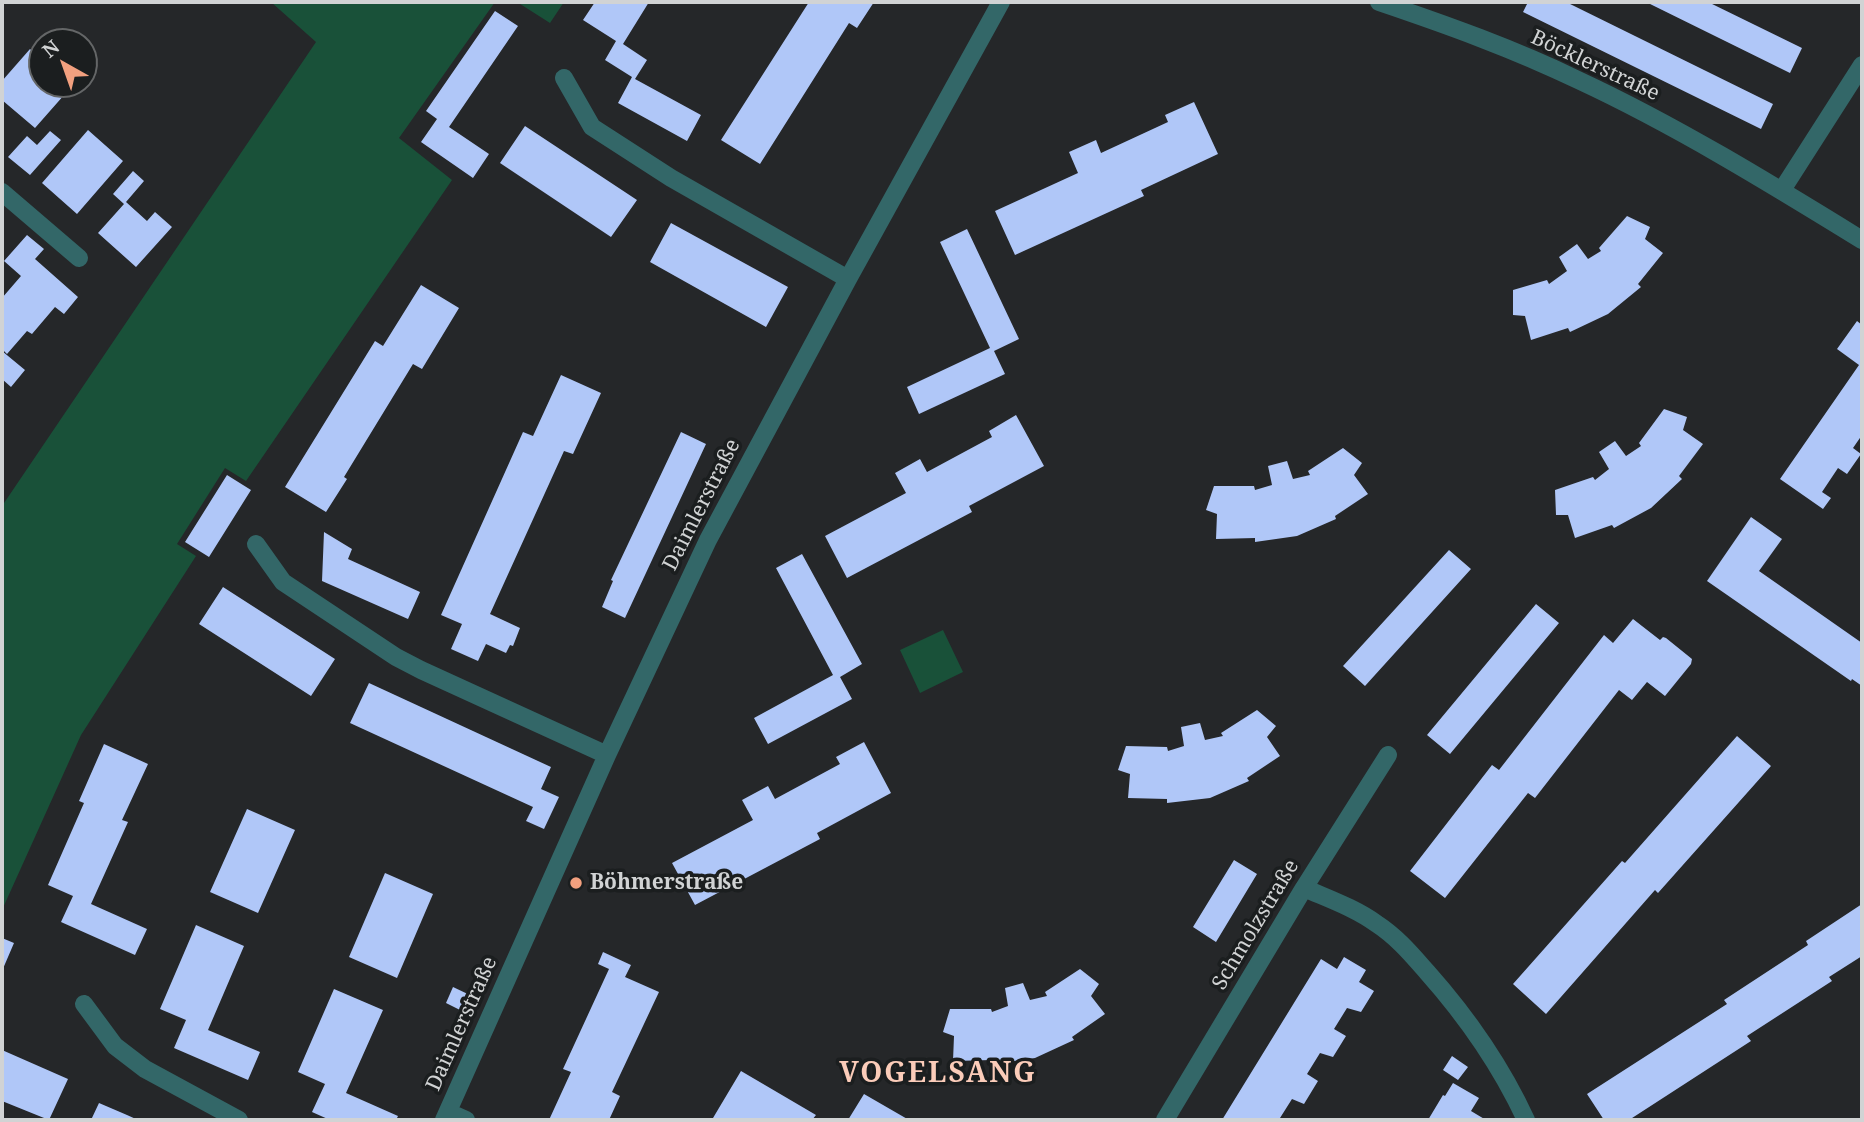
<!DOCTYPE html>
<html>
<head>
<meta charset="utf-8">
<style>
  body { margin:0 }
  #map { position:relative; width:1864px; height:1122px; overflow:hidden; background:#252729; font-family:"Noto Serif",serif }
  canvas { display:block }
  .frame { position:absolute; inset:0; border:4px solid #d1d3d4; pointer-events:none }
  .north { position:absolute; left:28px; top:28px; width:70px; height:70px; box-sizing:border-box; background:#1b1e1f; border:2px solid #646667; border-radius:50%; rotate:320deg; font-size:19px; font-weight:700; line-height:28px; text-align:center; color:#d1d3d4 }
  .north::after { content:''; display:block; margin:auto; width:24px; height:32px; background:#f2a07f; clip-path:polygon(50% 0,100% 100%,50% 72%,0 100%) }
</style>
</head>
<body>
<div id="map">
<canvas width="1864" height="1122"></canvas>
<div class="frame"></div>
<div class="north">N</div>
</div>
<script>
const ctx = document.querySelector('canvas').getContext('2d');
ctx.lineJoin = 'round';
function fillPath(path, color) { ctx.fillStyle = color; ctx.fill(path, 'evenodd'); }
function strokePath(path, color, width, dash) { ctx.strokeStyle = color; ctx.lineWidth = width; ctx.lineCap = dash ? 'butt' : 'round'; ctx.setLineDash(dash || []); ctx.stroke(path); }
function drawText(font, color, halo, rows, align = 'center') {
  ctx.font = font + ' "Noto Serif",serif'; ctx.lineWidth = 7; ctx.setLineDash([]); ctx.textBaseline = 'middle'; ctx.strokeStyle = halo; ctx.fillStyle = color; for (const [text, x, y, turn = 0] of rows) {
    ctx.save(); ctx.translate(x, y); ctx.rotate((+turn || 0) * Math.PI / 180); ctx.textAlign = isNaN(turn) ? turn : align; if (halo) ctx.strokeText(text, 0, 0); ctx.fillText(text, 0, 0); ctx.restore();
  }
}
const green = new Path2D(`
  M271,2h224l-96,136 53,42 -206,301 -21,-13 -48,76 19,12 -115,179 -79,175v-404l314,-464z
  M517,2h47l-14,21z
  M943,630l20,42 -43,21 -20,-43z`);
const building = new Path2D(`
  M595,2h54l-26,42 24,16 -12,19 66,36 -14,26 -69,-38 14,-26 -27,-17 11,-19 -33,-21z
  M809,2h7l3,2 1,-2h54l-17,26 -8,-5 -89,141 -39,-24z
  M1528,2h38l207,102 -12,25 -238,-117z
  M1646,2h62l94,46 -12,25z
  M495,11l23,15 -69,101 40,27 -16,24 -52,-36 16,-23 -11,-8z
  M30,49l12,11v24h28l2,2 -37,42 -33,-28v-19z
  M1194,102l24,52 -77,36 3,6 -129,59 -20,-44 83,-38 -9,-21 27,-12 5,13 67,-31 -3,-7z
  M525,126l112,74 -26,37 -111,-74z
  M88,130l35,31 -46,53 -35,-31z
  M50,131l11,9 -31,35 -22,-18 19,-21 10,9z
  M133,171l11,10 -18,21 21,19 8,-9 17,15 -36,40 -38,-34 26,-29 -11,-10z
  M1627,216l23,11 -5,12 18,14 -25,31 3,3 -33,27 -38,18 -2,-4 -37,12 -6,-24 -12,-1v-25l34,-10 2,4 18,-13 -8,-14 18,-13 11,15 13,-8 -2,-3z
  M671,223l117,64 -22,40 -116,-65z
  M967,229l52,110 -25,12 11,23 -86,40 -12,-27 83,-39 -50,-106z
  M27,235l17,14 -9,10 43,38 -14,17 -9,-7 -23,27 -5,-3 -20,23 -5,-5v-51l19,-22 -17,-15z
  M421,285l38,23 -37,61 -9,-5 -69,113 3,2 -21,33 -41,-25 90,-146 8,5z
  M1857,321l5,4v110l-9,13 8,6 -14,20 -9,-6 -16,24 9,6 -8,11 -43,-30 79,-114 -22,-16z
  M2,351l23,19 -14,17 -9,-8z
  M561,375l40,18 -28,61 -9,-3 -74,163 30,14 -7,18 -3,-1 -4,8 -20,-9 -8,17 -27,-12 11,-25 -21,-9 82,-183 10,4z
  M1664,409l23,8 -4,13 20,14 -24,32 3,3 -31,29 -37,20 -2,-3 -37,13 -7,-23h-12l-1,-25 38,-13 2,3 14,-11 -10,-17 16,-11 11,15 15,-10 -2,-3z
  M1016,415l28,51 -75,40 3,6 -125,66 -22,-42 81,-43 -11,-20 25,-14 7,13 65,-35 -3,-6z
  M681,432l25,12 -81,174 -23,-11 11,-26 -2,-1z
  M1343,448l19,15 -8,12 14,19 -33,22 1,3 -39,17 -42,6v-4l-39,1 1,-25 -11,-4 8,-24h40l1,4 17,-5 -4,-19 19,-5 6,18 17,-4 -2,-4z
  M227,475l24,15 -42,67 -24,-15z
  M1751,517l31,22 -23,32 103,72v43l-10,-7 -1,2 -144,-100z
  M324,532l28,17 -4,10 72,33 -12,27 -86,-38z
  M1449,550l22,19 -106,117 -22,-20z
  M802,554l60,110 -22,13 12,22 -84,45 -14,-26 79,-43 -57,-107z
  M223,587l112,72 -24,37 -112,-72z
  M1536,604l23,19 -109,131 -23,-19z
  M1633,619l27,21 3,-3 3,1 26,21 -1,5 -26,32 -18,-14 -15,18 -13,-10 -84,108 -7,-5 -83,105 -35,-27 82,-106 7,5 105,-135 9,8z
  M369,683l182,84 -10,22 18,8 -15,32 -18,-8 7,-14 -183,-84z
  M1257,710l19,16 -9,11 13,19 -33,22 2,3 -39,17 -43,5v-4l-39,-1 2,-24 -12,-4 8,-24 41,1 1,4 16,-5 -3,-19 19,-4 5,17 18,-4 -2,-3z
  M1737,736l34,30 -113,127 -3,-3 -109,124 -33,-30 109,-123 3,2z
  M864,742l27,51 -74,40 3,6 -125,66 -23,-42 81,-43 -11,-20 26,-14 7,13 65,-35 -4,-7z
  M104,744l44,20 -26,56 6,2 -37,82 56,25 -12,26 -74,-33 12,-26 -25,-11 36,-82 -5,-2z
  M247,809l48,21 -37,83 -48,-21z
  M1234,860l23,14 -41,68 -23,-15z
  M385,873l48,21 -36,84 -48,-21z
  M1862,904v52l-33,21 3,4 -85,55 4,5 -122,79h-25l-17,-26 140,-90 -3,-4 84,-55 -2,-4z
  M196,925l48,21 -36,84 52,22 -12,28 -74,-32 12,-28 -26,-11z
  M2,938l12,5 -12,28z
  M603,952l28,13 -6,12 34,15 -47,100 8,4 -11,24h-60l22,-48 -8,-3 46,-100 -11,-5z
  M1344,957l22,13 -7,12 15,9 -13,21 -14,-4 -13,21 12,7 -13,21 -13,-4 -13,21 11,7 -14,23 -12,-5 -12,19 3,2h-61l99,-161 16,10z
  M1080,969l19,15 -8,12 14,18 -33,23 2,3 -39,18 -42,6 -1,-4 -39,1 1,-25 -11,-4 7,-23h41l1,3 16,-6 -3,-18 18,-5 7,17 17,-4 -2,-4z
  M453,987l19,9 -8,16 -18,-9z
  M334,989l49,21 -37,83 52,23 -2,4h-66l-18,-8 13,-28 -27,-12z
  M2,1050l66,29 -19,41 -47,-19z
  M1452,1056l16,11 -10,13 -15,-10z
  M741,1071l75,44 -4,5h-96l-3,-2z
  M1453,1083l26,15 -8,13 15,9h-58l15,-25 2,1z
  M864,1094l45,26h-61z
  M99,1103l28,12 11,5h-47z`);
const street = new Path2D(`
  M1379,2c68,23 135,47 199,78 97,45 193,104 284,160
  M564,78l28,49 79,51 177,101
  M1782,190l80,-125
  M2,192l77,66
  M256,544l27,38 113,75 25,13 186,85
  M1304,888c25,11 51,20 73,36 20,13 35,31 50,48 40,45 74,94 99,148
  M84,1004l31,42 30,23 94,51
  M448,1112l18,8
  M444,1120l163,-365 101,-215 140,-261 153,-277
  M1165,1120l139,-232 84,-133`);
const markers = [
  [576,883,7,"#f2a07f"]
];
const streetNames = [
  ["Böcklerstraße",1595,66,25],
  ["Daimlerstraße",702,505,-63],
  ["Schmolzstraße",1256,925,-59],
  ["Daimlerstraße",462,1024,-66]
];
const poiNames = [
  ["Böhmerstraße",590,883]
];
const districtNames = [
  ["VOGELSANG",938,1074]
];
fillPath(green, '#195139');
fillPath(building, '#b0c7f8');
strokePath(street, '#336768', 18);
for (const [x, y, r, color] of markers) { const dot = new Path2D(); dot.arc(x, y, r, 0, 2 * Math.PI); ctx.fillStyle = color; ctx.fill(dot); strokePath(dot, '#1b1e1f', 2.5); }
drawText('21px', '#d1d3d4', '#1b1e1f', streetNames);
drawText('bold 21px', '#d1d3d4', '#1b1e1f', poiNames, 'left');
ctx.letterSpacing = '2px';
drawText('bold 28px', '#fbccb9', '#1b1e1f', districtNames);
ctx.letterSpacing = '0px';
</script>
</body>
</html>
